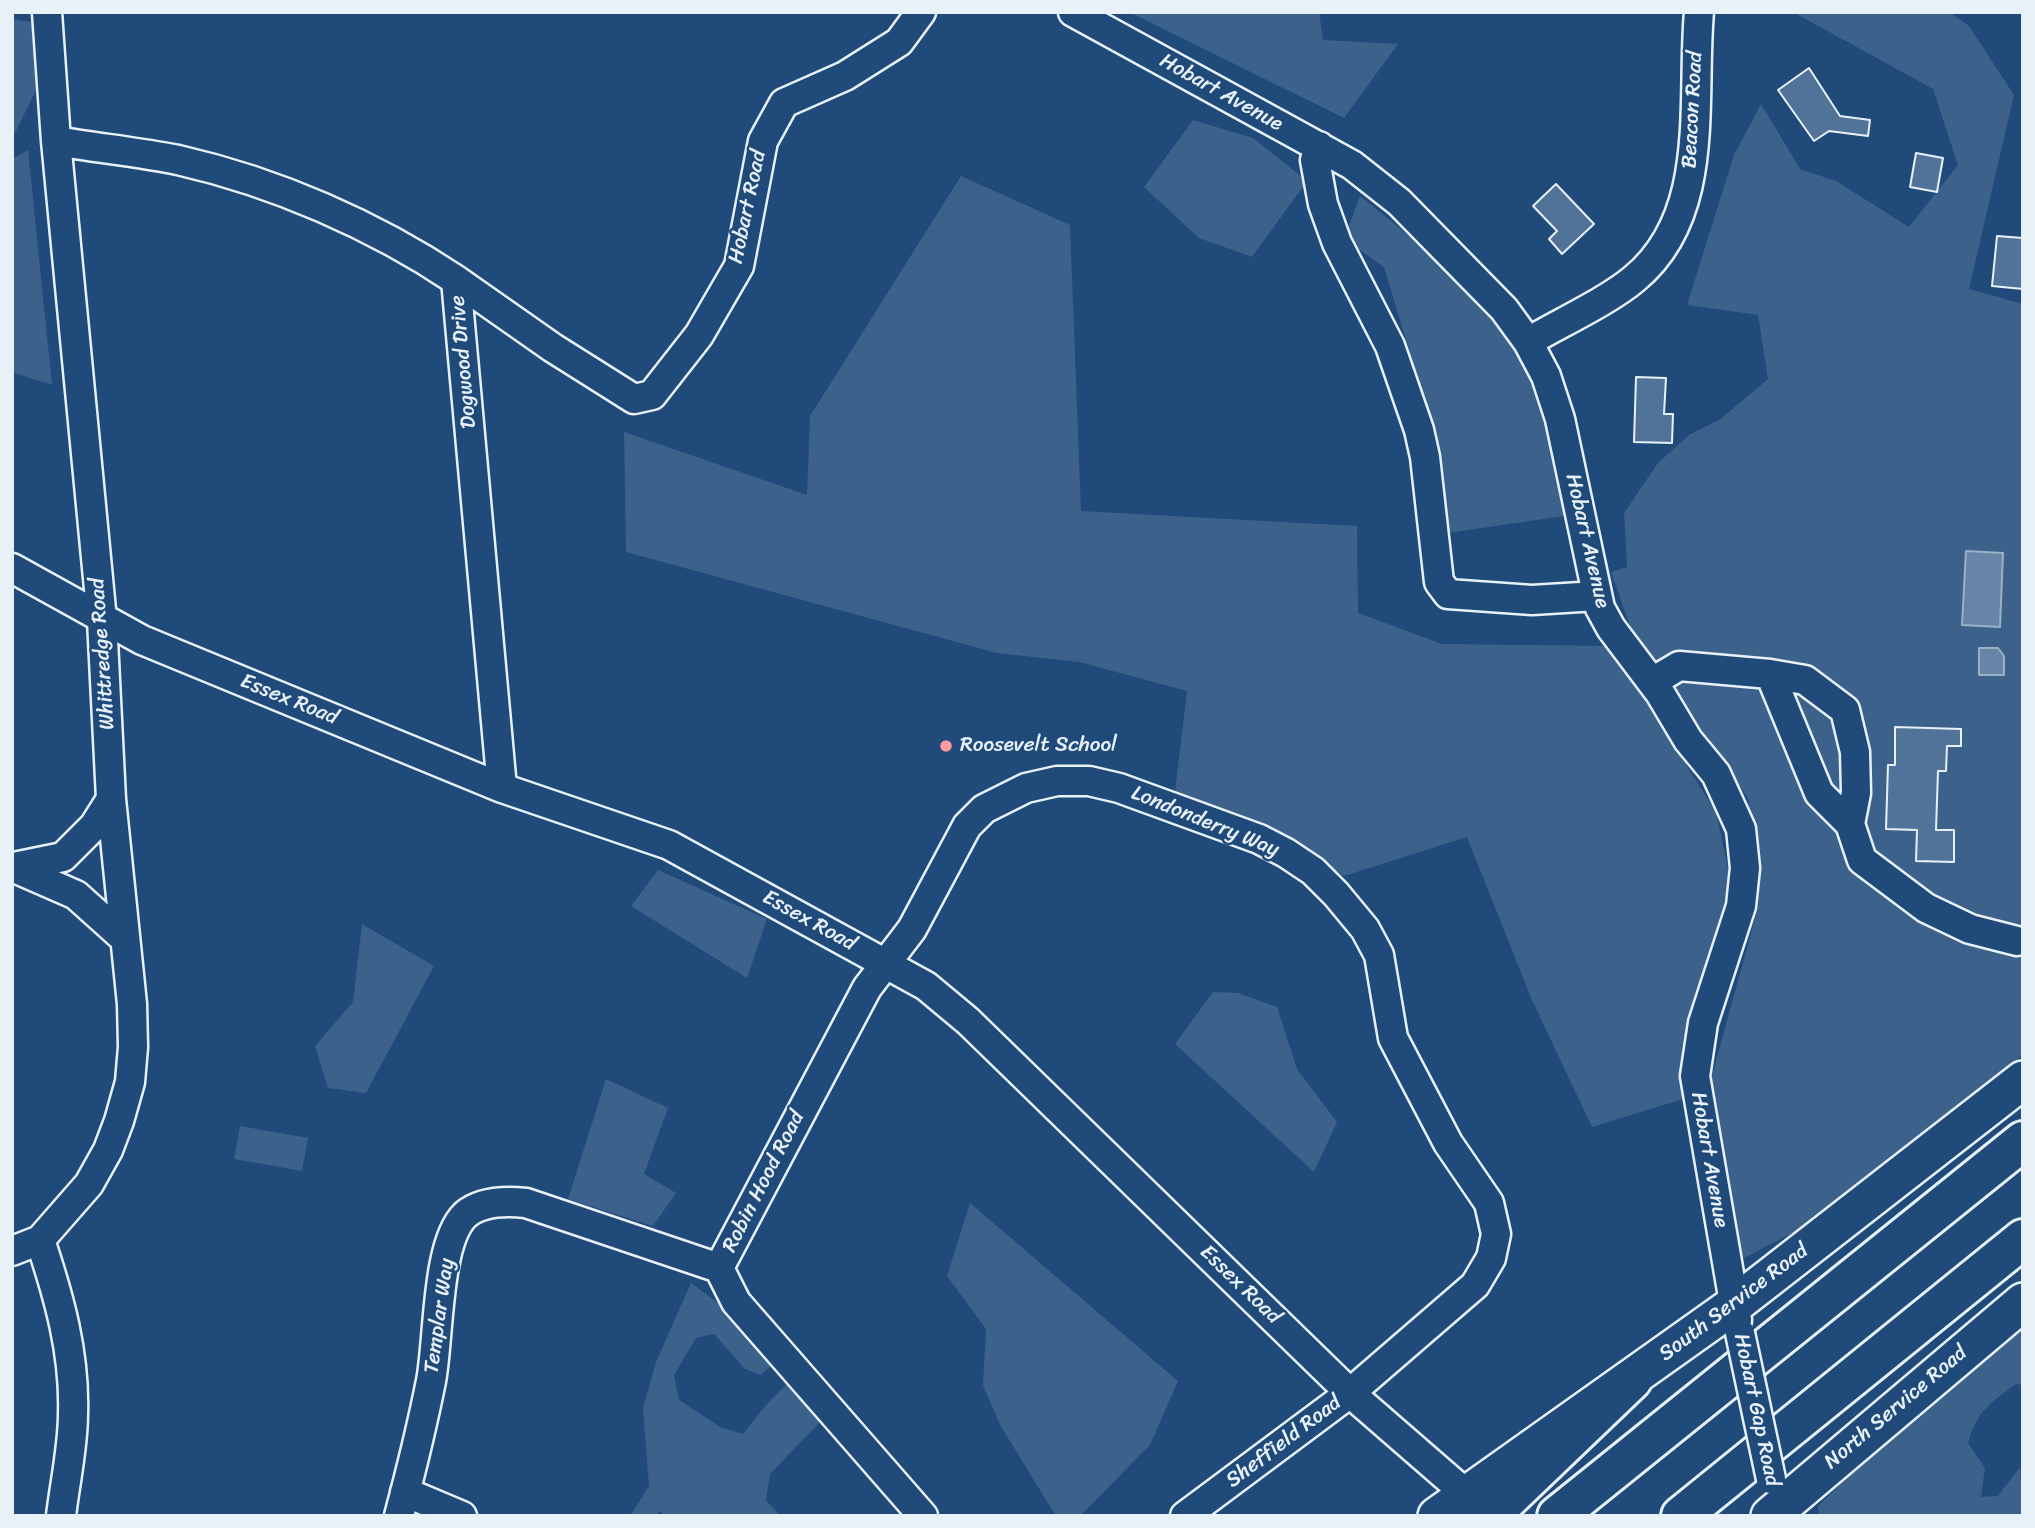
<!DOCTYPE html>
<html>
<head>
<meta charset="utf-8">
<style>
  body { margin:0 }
  #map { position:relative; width:2035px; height:1528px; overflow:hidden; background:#1f4a7a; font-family:Sriracha,sans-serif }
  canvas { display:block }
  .frame { position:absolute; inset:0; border:14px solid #e8f1f8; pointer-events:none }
</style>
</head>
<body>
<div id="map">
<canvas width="2035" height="1528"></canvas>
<div class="frame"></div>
</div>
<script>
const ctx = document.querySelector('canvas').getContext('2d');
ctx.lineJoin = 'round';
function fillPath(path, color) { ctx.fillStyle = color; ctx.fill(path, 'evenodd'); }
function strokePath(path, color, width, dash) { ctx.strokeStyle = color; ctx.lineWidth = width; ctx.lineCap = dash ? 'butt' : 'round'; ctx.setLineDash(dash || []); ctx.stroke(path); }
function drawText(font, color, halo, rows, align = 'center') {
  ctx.font = font + ' Sriracha,sans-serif'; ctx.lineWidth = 5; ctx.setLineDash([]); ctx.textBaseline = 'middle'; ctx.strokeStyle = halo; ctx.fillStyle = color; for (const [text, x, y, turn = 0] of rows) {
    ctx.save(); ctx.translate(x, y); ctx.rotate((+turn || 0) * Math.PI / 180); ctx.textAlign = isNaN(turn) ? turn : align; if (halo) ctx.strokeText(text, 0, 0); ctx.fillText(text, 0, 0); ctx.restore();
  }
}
const green = new Path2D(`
  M1129,12h190l4,28 75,4 -54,74z
  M1793,12h156l20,14 45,69 -45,194 54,15v751l-185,154 -96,50 -34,-169 51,-186 -11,-106 -118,-172 -19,-54 16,-5 -3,-54 34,-50 31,-28 30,-15 49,-41 -10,-64 -71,-10 47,-150 27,-51 39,65 36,12 73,46 49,-62 -25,-76z
  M12,19l26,4v63l-23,47 -3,-1z
  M1193,120l60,18 54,43 -55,76 -53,-19 -55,-51z
  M28,150l24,235 -40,-13v-213z
  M961,176l109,49 11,286 276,15 1,87 84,31 169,2 105,166 15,70 -48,217 -91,28 -61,-129 -64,-161 -123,39 -57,-36 -112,-48 12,-101 -108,-29 -82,-9 -371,-101 -2,-120 183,63 3,-79z
  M1360,196l74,60 60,58 46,82 31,119 -124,18 -10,-90 -53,-176 -40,-28z
  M658,870l109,49 -20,59 -116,-72z
  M362,924l72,42 -68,127 -38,-5 -13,-42 38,-44z
  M1213,992l25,1 39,14 20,62 40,53 -23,50 -139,-128z
  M606,1079l62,29 -24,66 32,19 -23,33 -85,-27z
  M240,1126l68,12 -6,33 -68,-12z
  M970,1203l208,178 -28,64 -70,71h-24l-56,-91 -17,-40 3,-56 -39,-53z
  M691,1283l39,29 46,49 -15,14 -16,-6 -31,-35 -18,4 -22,37 5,25 43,28 21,6 23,-29 25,-25 34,37 -55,57 -4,26 14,16h-116l-4,-5 -4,5h-26l19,-30 -6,-78 13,-46z
  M2023,1321v64l-7,-1c-26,19 -39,27 -48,59l17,25 -4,29 17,-1 22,-29 3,49h-204l-1,-10 74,-72z`);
const water = new Path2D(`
  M1966,551l37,2 -3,74 -38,-2z
  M1979,648h19l6,8v19h-25z`);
const building = new Path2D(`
  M1809,68l31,48 30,4 -2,16 -39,-5 -15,10 -36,-51z
  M1916,153l27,5 -6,34 -27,-5z
  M1556,184l38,40 -32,30 -13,-15 8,-8 -24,-25z
  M1997,236l26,2v51l-31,-3z
  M1636,377l30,1 -2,36h9l-1,29 -38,-1z
  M1895,727l66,2v17h-14l-1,25h-8l-2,59h18v32l-38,-1 1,-31 -31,-1 2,-64h7z`);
const minor = new Path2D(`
  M1073,12l279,153 47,37 105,107 24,33 18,34 14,43 40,189 11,20 49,65 28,47 28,34 25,55 4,39 -4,38 -38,117 -8,53 42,244
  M56,141c40,7 82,11 122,19 97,22 196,65 278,120l46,508
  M1319,146l-4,14 8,44 14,39 53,103 29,84 6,27 14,125 9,12 84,6 65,-4
  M456,280l97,68 81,51 18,-4 47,-60 40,-69 24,-125 21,-38 61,-27 54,-34 22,-30
  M1528,342c30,-18 80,-41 106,-63 78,-64 57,-178 65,-267
  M12,568l130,72 360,148 167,57 257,141 42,35 382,372 115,100
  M1770,674l35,6 40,30 10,42 1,41 -6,31
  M1652,682l27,-16 91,8 49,119 31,31 12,36 64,48 44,21 47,12
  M12,867l64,28 49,44
  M14,867l49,-10 31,-31 17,-27
  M40,1240c19,57 35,113 33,174 0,33 -8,68 -12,102
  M12,1251l28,-11 49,-56 19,-34 11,-29 11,-39 3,-35 -1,-43 -21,-205 -9,-179 -46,-479 -9,-129
  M405,1492l57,24
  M399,1516c12,-45 23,-90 32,-135 8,-41 5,-138 34,-166 16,-14 42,-14 61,-12l193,65
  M923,1516l-187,-214 -17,-34 148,-280 45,-59 55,-103 17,-17 42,-21 31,-7h32l30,7 140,51 27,14 27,18 23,23 29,35 14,26 14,83 55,105 41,60 7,31 -5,24 -16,27 -125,108 -165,123`);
const major = new Path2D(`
  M1437,1516l297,-211 289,-225
  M1770,1516l253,-214`);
const highway = new Path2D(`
  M1490,1516l142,-136
  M1557,1516l466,-375
  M1681,1516l342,-277`);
const minorBridge = new Path2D(`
  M1740,1333l31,146`);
const markers = [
  [946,746,7,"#ff9aa2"]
];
const streetNames = [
  ["Hobart Avenue",1221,93,29],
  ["Beacon Road",1693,110,-87],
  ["Hobart Road",748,207,-78],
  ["Dogwood Drive",464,362,-95],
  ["Hobart Avenue",1587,541,77],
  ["Whittredge Road",103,654,-94],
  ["Essex Road",289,700,22],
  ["Londonderry Way",1205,822,22],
  ["Essex Road",809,921,29],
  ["Hobart Avenue",1709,1160,80],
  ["Robin Hood Road",764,1182,-63],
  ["Essex Road",1240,1285,44],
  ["South Service Road",1734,1303,-37],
  ["Templar Way",440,1316,-82],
  ["North Service Road",1896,1408,-40],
  ["Hobart Gap Road",1756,1410,78],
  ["Sheffield Road",1284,1442,-37]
];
const poiNames = [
  ["Roosevelt School",960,746]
];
fillPath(green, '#3c628c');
fillPath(water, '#6685a7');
strokePath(water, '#9ab0c7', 2);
fillPath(building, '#517399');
strokePath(building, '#e8f1f8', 2);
strokePath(minor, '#e8f1f8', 33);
strokePath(major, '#e8f1f8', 42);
strokePath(highway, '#e8f1f8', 44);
strokePath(minor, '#1f4a7a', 28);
strokePath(major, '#1f4a7a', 37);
strokePath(highway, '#1f4a7a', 38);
strokePath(minorBridge, '#e8f1f8', 33, []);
strokePath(minorBridge, '#1f4a7a', 28);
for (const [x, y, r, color] of markers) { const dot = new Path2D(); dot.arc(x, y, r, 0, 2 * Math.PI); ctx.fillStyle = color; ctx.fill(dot); strokePath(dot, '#1f4a7a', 2.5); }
drawText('21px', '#e8f1f8', '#1f4a7a', streetNames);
drawText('21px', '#e8f1f8', '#1f4a7a', poiNames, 'left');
</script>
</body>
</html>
